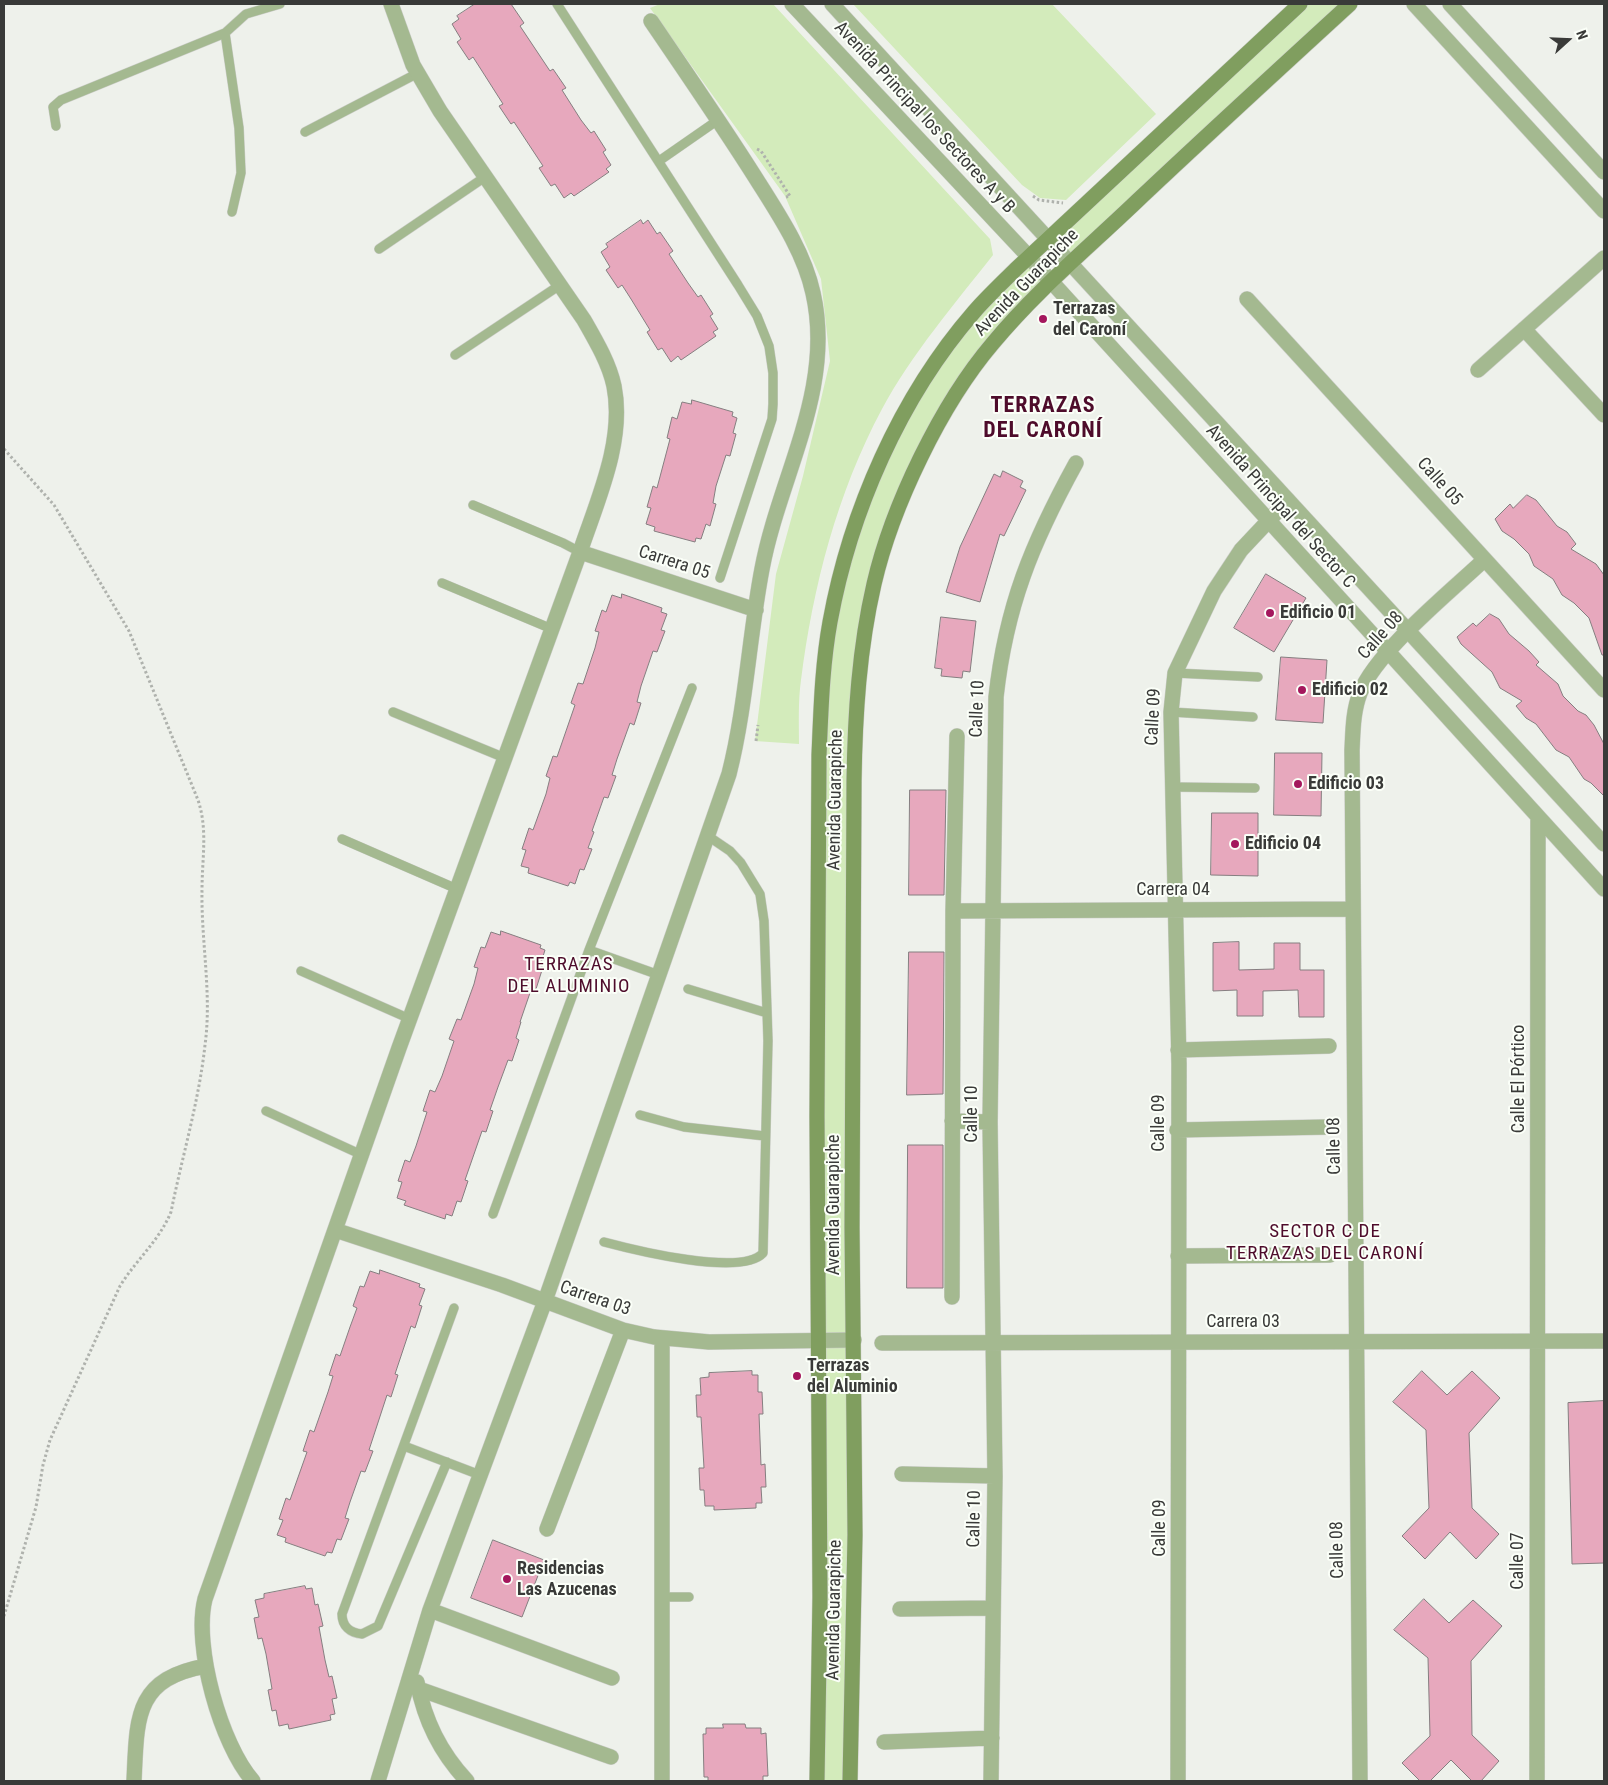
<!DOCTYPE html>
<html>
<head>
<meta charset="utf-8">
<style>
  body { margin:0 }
  #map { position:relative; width:1608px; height:1785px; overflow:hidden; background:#eef1eb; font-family:"Roboto Condensed",sans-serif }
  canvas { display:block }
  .frame { position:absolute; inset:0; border:5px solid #393a38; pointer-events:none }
  .north { position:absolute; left:1543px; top:15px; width:50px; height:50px; -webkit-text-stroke:4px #fbfff8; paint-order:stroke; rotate:70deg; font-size:14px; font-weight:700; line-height:20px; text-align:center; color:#393a38 }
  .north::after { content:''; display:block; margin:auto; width:18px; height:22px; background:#393a38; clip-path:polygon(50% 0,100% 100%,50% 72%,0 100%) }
</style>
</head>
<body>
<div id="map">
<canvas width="1608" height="1785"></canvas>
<div class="frame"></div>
<div class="north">N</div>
</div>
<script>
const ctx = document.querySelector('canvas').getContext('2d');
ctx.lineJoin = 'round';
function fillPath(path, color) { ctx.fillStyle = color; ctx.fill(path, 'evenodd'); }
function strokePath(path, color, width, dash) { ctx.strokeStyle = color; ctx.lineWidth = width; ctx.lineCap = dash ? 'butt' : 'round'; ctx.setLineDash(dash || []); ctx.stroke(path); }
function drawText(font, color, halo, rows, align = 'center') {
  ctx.font = font + ' "Roboto Condensed",sans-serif'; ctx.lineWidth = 4; ctx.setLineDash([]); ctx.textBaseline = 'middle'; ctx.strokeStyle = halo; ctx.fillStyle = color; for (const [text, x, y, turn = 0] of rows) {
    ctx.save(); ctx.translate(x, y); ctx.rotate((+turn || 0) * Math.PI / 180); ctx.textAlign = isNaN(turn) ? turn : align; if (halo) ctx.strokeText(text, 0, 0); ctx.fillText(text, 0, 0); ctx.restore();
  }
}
const green = new Path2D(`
  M660,4h113l217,235 3,16c-37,47 -82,100 -111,154 -45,84 -69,177 -81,271 -3,21 -2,43 -2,64l-44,-3 21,-167 27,-98 27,-115 -9,-82 -36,-83 -135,-188z
  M853,4h199l104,110 -90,86 -26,-2 -18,-13z
  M1300,4h50l-279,259 -22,-24z
  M1029,257l22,26 -60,62 -89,155 -42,165 -10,1116h-33l4,-1079 29,-164 84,-173z`);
const building = new Path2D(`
  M475,4h36l13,19 -4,3 30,45 3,-2 13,19 -4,2 19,30 10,13 3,-2 12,19 -3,2 8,13 -5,4 3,3 -35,24 -3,-3 -7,5 -9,-14 -4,2 -12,-18 4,-2 -29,-44 -3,2 -12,-18 4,-2 -21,-33 -9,-14 -4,3 -12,-18 4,-3 -9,-15 7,-5 -2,-3z
  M641,220l2,4 5,-4 9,14 3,-2 13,19 -4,3 19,29 10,14 3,-2 12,19 -3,2 8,13 -5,3 3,4 -35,24 -3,-4 -7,6 -9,-14 -4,2 -11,-18 3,-2 -19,-31 -9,-14 -4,3 -12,-18 4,-3 -9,-15 7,-5 -2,-3z
  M692,400l41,12 -1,4 5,2 -4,15 3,1 -6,22 -4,-1 -10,31 -3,17 3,1 -6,22 -4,-2 -5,15 -5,-1 -1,4 -41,-11 1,-4 -9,-3 5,-16 -4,-1 6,-21 4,2 13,-49 -3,-1 5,-21 5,2 5,-17 9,2z
  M1003,471l20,10 -3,6 6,3 -22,46 -4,-2 -20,68 -34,-10 14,-45 34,-73 6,3z
  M1527,495l9,5 21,26 10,6 9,12 -5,5 25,15 8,11v80h-2l-13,-37 -15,-15 -12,-8 -9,-16 -19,-13 -5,-12 -15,-15 -12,-8 -7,-12 15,-15 3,4z
  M1266,574l40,24 -32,54 -40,-24z
  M622,594l40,14 -1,4 6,2 -6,16 4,1 -8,21 -4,-1 -12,35 -4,16 4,1 -7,22 -4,-2 -13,36 -5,16 4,1 -8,22 -4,-1 -12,34 2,1 -6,16 4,1 -8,21 -4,-1 -5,15 -5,-2 -2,4 -40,-13 1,-5 -8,-2 5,-16 -4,-1 7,-21 4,2 13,-36 4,-16 -4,-2 7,-20 4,1 18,-52 -4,-2 7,-20 5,1 12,-36 4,-16 -4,-1 7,-21 4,2 6,-17 9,3z
  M1490,614l9,5 10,15 20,17 10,11 -3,3 22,19 5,12 15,15 8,4 8,10 10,19v52l-13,-13 -7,-4 -15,-22 -13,-7 -20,-26 -10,-6 -10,-12 6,-5 -22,-13 -8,-16 -31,-28 -4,-7 16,-14 3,3z
  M941,617l35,4 -6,51 -7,-1 -1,7 -21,-2 1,-7 -7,-1z
  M1281,657l46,3 -4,63 -47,-3z
  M1275,753h47l-1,63 -47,-1z
  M910,790h36l-2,105h-35z
  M1212,813h46v63l-47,-1z
  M501,931l40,14 -1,3 5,2 -5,16 3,1 -7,22 -4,-2 -12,35h1l-5,16 3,2 -7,21 -4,-1 -10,27 -8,23 3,1 -7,21 -4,-1 -17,49 3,1 -7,21 -4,-1 -5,15 -6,-2 -1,5 -41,-14 2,-4 -9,-3 5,-16 -4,-1 7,-21 5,2 6,-16 11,-34 -4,-1 7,-21 5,2 7,-16 12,-35 -5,-2 8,-20 4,1 13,-36 4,-16 -4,-1 7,-20 4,1 6,-16 9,3z
  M1239,942v28l35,-1v-26h26v27h24v47h-25l-1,-27 -35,1v25h-26v-26l-24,1v-48z
  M909,952h35l-1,142 -36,1z
  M908,1145h35v143h-36z
  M380,1270l40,14 -1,3 6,2 -6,16 3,1 -7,22 -4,-2 -16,48 3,1 -7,22 -4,-2 -18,55 4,1 -8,21 -4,-1 -11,31 -5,16 4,1 -8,21 -4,-1 -5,14 -5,-1 -2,4 -40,-14 1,-4 -9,-3 6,-15 -4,-1 7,-21 4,2 17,-48 -4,-1 7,-21 4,2 14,-40 5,-16 -4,-1 7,-21 4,2 10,-29 7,-19 -4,-2 7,-20 4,1 6,-16 9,3z
  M752,1371v4h6v17h4l1,22h-4l2,51 4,-1 1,23h-5l1,16h-6v5l-42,2v-4h-9l-1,-16h-4l-1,-22h5l-3,-51h-4l-1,-22h5l-1,-17 9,-1v-4z
  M1422,1371l25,24 25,-24 28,27 -31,35 3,75 27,26 -23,25 -26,-27 -25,27 -23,-23 27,-28 -3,-78 -33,-28z
  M1604,1401v162l-32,1 -4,-161z
  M493,1540l51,20 -22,57 -51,-19z
  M305,1586l1,3 6,-1 3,17 3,-1 5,22 -4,1 6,33 4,17 3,-1 5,22 -5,1 3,15 -5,1 1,5 -42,9 -1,-5 -9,2 -3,-16 -4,1 -4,-21 4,-1 -6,-35 -4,-16 -4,1 -4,-21 5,-1 -4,-17 9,-2v-4z
  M1424,1599l25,24 24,-23 29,26 -31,35 1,74 27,26 -18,20h-9l-21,-21 -21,21h-10l-18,-18 28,-27 -2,-78 -34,-28z
  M723,1724h22l1,4h15v6l5,-1 2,43h-5v5h-55v-4h-4l-1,-43h3v-6h17z`);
const path = new Path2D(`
  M757,149l4,2 29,45 -4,1
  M1033,196l6,4 24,3
  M4,449l50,56 75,126 69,169c10,30 4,58 4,90 -1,51 10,104 3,155 -6,56 -23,112 -34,167 -12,29 -35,48 -51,74l-70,154 -7,25 -7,42 -32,109
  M756,741l2,-16`);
const lane = new Path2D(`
  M557,4l181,281 19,31 12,30 4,27v31l-1,15 -52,159
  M56,126l-3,-19 8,-7 164,-67
  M305,132l113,-59
  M659,161l59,-41
  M232,212l9,-39 -2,-45 -14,-95 21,-19 34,-10
  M379,249l106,-72
  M455,355l105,-70
  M473,505l90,38 17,9
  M442,583l110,46
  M1175,673l83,4
  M393,712l112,46
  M1171,712l82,5
  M1172,787l83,1
  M342,839l115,50
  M589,950l70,25
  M301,971l109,48
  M688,989l79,24
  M266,1111l96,44
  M640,1115l44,12 81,9
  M493,1214l96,-264 103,-262
  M604,1242c30,8 138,35 159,11l5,-212 -4,-120 -4,-27 -19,-31 -11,-12 -22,-15
  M404,1446l76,29
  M447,1462l-69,164 -16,8c-12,-1 -20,-8 -20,-20l112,-306
  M662,1597h27`);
const street = new Path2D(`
  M792,4l237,253 575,632
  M832,4l772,840
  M1414,4l190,207
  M1450,4l154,168
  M1247,299l357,391
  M1524,329l80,86
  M1478,370l126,-112
  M580,552l176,58
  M953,911l399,-2
  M1178,1050l151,-4
  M952,1121l38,1
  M1177,1130l151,-3
  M335,1230l167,55 121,45 31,7 55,5 145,-2
  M1178,1256l152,-1
  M952,1297l1,-386 4,-175
  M882,1343l722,-2
  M902,1474l93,2
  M547,1529l76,-199
  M900,1609l93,-1
  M430,1610l182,68
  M417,1682c8,39 23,70 50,99
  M419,1689l192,68
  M884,1742l108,-4
  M134,1781c3,-63 0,-102 72,-115
  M253,1781c-32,-36 -60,-135 -48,-182l194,-551 181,-496c17,-51 45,-111 34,-166 -5,-23 -18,-45 -30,-66l-144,-209 -27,-46 -22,-61
  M378,1781l52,-171 115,-309 184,-527c17,-67 20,-137 33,-205 17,-92 73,-180 51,-276 -9,-41 -34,-78 -56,-113 -34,-54 -70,-106 -106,-159
  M662,1781v-443
  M991,1781l4,-305 -5,-354 6,-425c10,-91 36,-154 80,-234
  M1178,1781l1,-717 -8,-352 4,-39 39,-82 27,-41 47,-50
  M1360,1781l-8,-1031c1,-20 1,-39 8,-57 17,-42 90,-101 124,-133
  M1537,1781l1,-964`);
const secondary = new Path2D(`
  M817,1781l3,-184 -3,-481 2,-361c2,-44 3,-89 11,-133 20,-110 70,-225 144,-310 13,-15 28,-29 42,-43l284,-265
  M850,1781l5,-246 -3,-308 2,-446c1,-66 5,-132 20,-197 18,-78 67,-180 119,-241 43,-52 96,-96 144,-142 71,-67 142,-132 213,-197`);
const markers = [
  [1043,319,5,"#a4175d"],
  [1270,613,5,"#a4175d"],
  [1302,690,5,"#a4175d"],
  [1298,784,5,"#a4175d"],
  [1235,844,5,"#a4175d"],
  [797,1376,5,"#a4175d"],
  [507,1579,5,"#a4175d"]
];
const streetNames = [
  ["Avenida Principal los Sectores A y B",924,118,47],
  ["Avenida Guarapiche",1027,283,-46],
  ["Calle 05",1439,482,48],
  ["Avenida Principal del Sector C",1280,507,48],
  ["Carrera 05",674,563,18],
  ["Calle 08",1381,636,-48],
  ["Calle 10",978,709,-88],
  ["Calle 09",1154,717,-87],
  ["Avenida Guarapiche",836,800,-89],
  ["Carrera 04",1173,890],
  ["Calle El Pórtico",1519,1079,-90],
  ["Calle 10",972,1114,-90],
  ["Calle 09",1159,1123,-90],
  ["Calle 08",1335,1146,-91],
  ["Avenida Guarapiche",834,1205,-90],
  ["Carrera 03",595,1299,19],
  ["Carrera 03",1243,1322],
  ["Calle 10",975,1519,-89],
  ["Calle 09",1160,1528,-90],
  ["Calle 08",1338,1550,-91],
  ["Calle 07",1518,1561,-90],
  ["Avenida Guarapiche",835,1610,-89]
];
const poiNames = [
  ["Terrazas",1053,309],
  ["del Caroní",1053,330],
  ["Edificio 01",1280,613],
  ["Edificio 02",1312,690],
  ["Edificio 03",1308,784],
  ["Edificio 04",1245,844],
  ["Terrazas",807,1366],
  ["del Aluminio",807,1387],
  ["Residencias",517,1569],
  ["Las Azucenas",517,1590]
];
const neighbourhoodNames = [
  ["TERRAZAS",569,965],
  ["DEL ALUMINIO",569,987],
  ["SECTOR C DE",1325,1232],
  ["TERRAZAS DEL CARONÍ",1325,1254]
];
const districtNames = [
  ["TERRAZAS",1043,406],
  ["DEL CARONÍ",1043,431]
];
fillPath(green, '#d3ebbb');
fillPath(building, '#e7a8bd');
strokePath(building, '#857e80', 1);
strokePath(lane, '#caccc7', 10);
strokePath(street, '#caccc7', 16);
strokePath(secondary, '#caccc7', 16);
strokePath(path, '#afb2ad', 3, [2.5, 2.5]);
strokePath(lane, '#a4b990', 9);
strokePath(street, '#a4b990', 15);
strokePath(secondary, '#809e5f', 15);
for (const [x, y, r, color] of markers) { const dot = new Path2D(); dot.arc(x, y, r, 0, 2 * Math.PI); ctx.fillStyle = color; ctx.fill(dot); strokePath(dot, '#fbfff8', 2); }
drawText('18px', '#393a38', '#fbfff8', streetNames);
drawText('bold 18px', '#393a38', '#fbfff8', poiNames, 'left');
ctx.letterSpacing = '1px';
drawText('19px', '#4e0c2b', '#fbfff8', neighbourhoodNames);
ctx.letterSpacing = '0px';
ctx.letterSpacing = '1px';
drawText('bold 22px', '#4e0c2b', '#fbfff8', districtNames);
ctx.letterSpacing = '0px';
</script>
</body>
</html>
